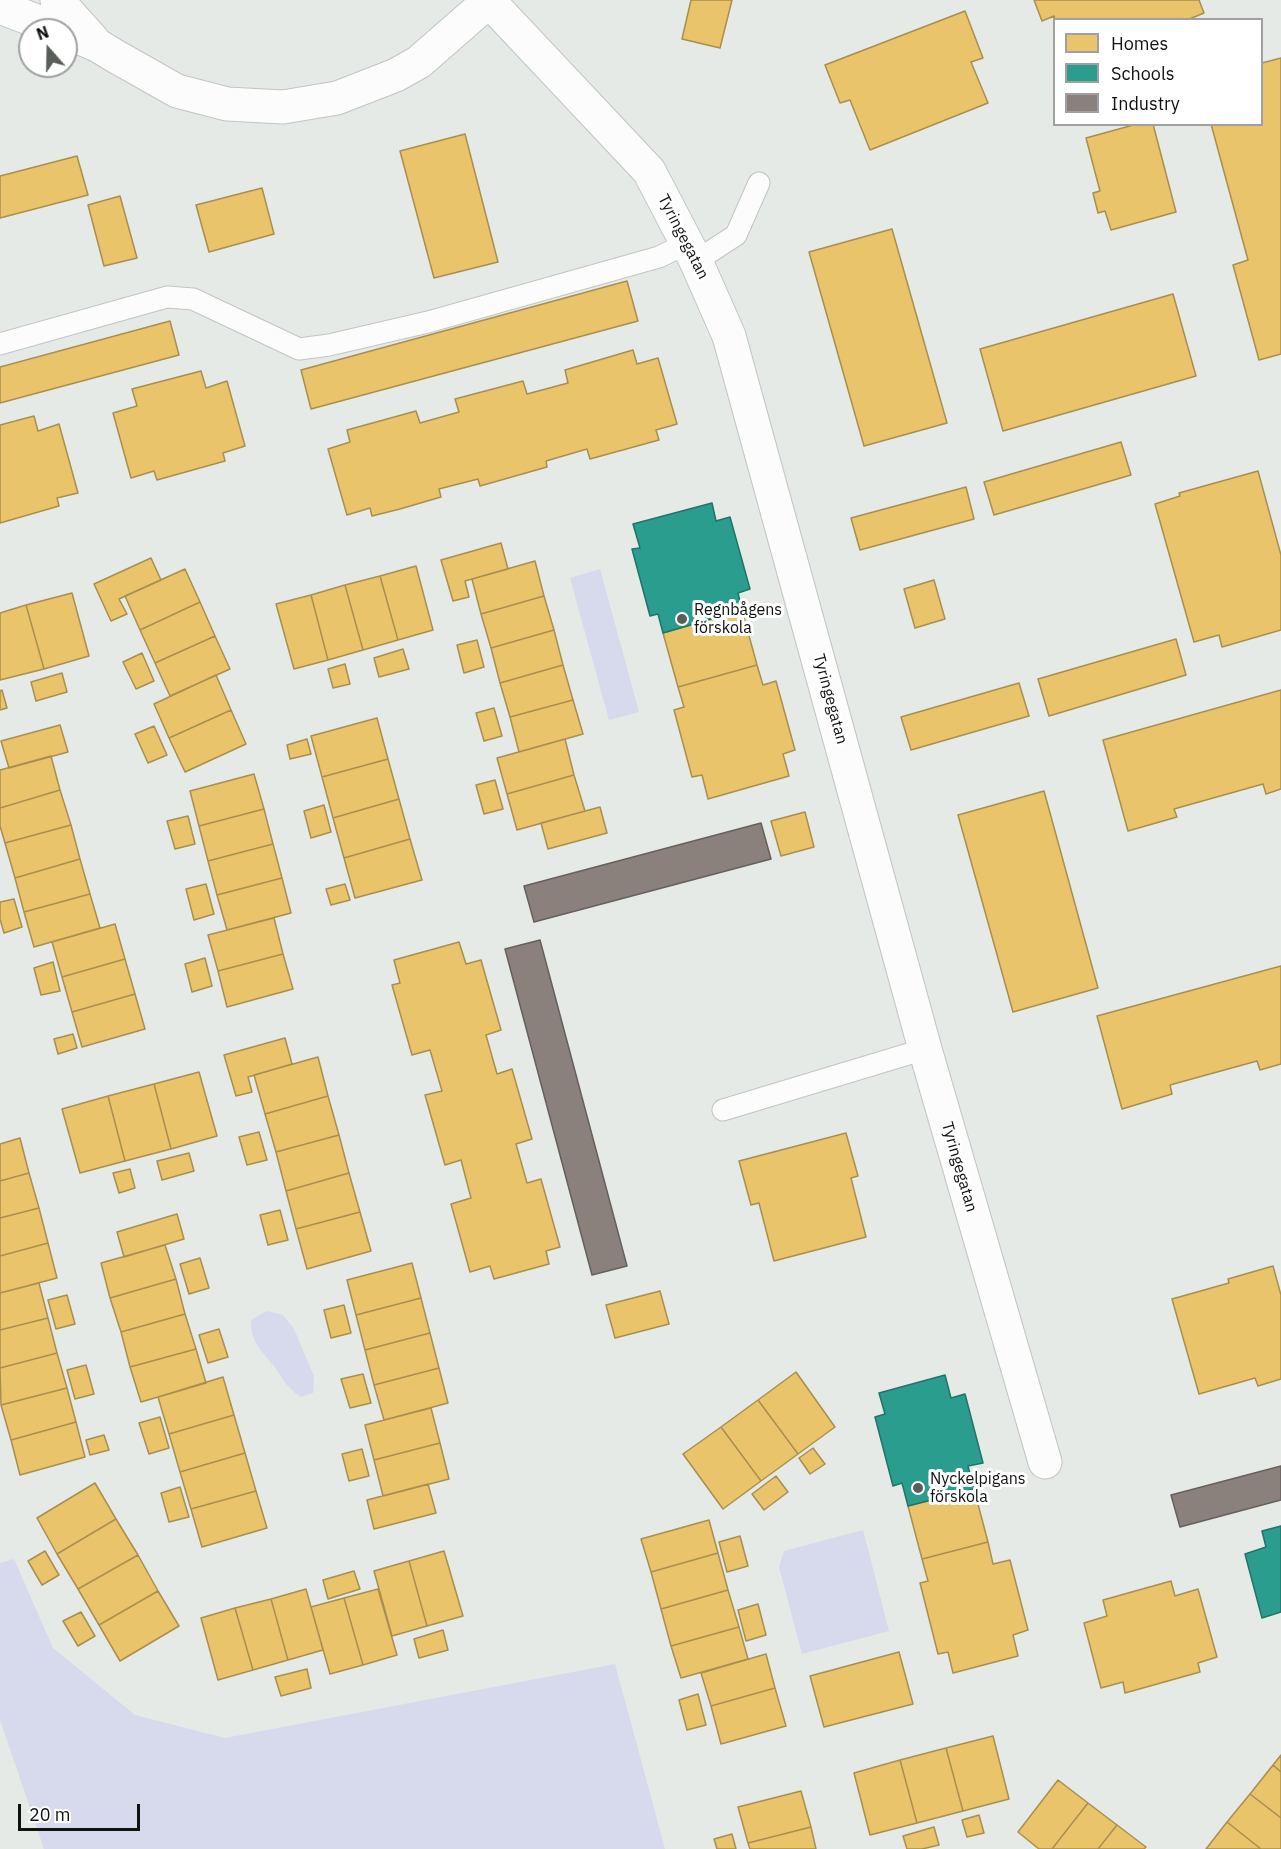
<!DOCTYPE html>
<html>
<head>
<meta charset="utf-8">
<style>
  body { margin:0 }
  #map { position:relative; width:1281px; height:1849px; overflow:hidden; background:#e5eae7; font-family:"IBM Plex Sans",sans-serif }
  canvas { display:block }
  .legend { position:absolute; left:1053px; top:18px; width:210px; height:108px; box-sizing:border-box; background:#fff; border:2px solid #9fa09f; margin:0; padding:8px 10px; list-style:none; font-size:18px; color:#0f1210 }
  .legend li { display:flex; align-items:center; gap:12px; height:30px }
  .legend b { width:30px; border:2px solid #9fa09f }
  .north { position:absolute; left:18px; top:18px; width:60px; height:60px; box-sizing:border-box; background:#fff; border:2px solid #9fa09f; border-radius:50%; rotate:340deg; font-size:16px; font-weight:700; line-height:24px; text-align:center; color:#0f1210 }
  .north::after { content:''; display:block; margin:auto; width:21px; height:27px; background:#5a5e5b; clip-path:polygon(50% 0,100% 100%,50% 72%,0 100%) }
  .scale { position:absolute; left:18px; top:1804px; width:122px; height:27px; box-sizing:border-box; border:3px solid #0f1210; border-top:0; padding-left:8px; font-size:18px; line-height:21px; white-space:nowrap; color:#0f1210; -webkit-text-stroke:4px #fff; paint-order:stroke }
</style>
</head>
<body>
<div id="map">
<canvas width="1281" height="1849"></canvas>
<ul class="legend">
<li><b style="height:16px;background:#e9c46a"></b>Homes</li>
<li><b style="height:16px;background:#2a9d8f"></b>Schools</li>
<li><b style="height:16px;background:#8a817c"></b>Industry</li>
</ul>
<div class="north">N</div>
<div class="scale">20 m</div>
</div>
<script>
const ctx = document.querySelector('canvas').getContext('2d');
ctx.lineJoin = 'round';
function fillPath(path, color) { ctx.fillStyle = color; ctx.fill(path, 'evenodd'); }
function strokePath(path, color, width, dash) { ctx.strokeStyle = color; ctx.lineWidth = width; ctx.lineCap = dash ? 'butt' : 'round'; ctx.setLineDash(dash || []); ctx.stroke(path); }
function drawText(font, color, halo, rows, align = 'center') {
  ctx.font = font + ' "IBM Plex Sans",sans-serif'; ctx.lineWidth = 6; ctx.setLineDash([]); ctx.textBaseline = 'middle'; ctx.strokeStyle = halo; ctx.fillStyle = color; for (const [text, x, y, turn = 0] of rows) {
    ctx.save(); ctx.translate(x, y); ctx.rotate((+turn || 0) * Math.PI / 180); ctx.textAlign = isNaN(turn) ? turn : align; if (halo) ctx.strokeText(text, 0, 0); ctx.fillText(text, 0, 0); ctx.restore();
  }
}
const green = new Path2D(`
  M600,569l39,143 -30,8 -39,-142z
  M267,1311l16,4 11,14 20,47 -1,17 -12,4c-15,-9 -18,-19 -28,-32 -12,-15 -23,-24 -22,-45z
  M863,1530l26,101 -87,23 -23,-87 5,-16z
  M14,1559l39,89 82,67 90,23 390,-74 50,185h-621l-44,-129v-157z`);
const homes = new Path2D(`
  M691,0h41l-12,48 -38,-9z
  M1034,0h165l5,13 -17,7h-132l-1,-4 -12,5z
  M965,11l18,47 -12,4 17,41 -118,47 -20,-50 -10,3 -15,-38z
  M1281,58v296l-22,6 -26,-95 15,-5 -37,-136h51v-61z
  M1137,124h16l23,88 -65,18 -6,-19 -7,2 -5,-20 7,-2 -14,-53z
  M465,134l33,128 -64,16 -34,-127z
  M77,156l11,39 -88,23v-42z
  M262,188l12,46 -65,18 -13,-47z
  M120,196l17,62 -33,8 -16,-61z
  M892,229l55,194 -83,23 -55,-194z
  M627,281l11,40 -327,88 -10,-39z
  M1173,294l23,82 -193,55 -23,-82z
  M170,321l9,34 -179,48v-36z
  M633,350l4,14 21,-6 19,66 -21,6 3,10 -69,19 -3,-10 -41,12 1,6 -67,19 -2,-7 -39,10 2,8 -41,12 -28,7 -2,-8 -23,7 -19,-66 22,-7 -3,-12 69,-19 4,12 39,-11 -4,-13 68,-18 4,13 41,-11 -3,-13z
  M201,371l5,17 21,-7 18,65 -22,7 2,8 -68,19 -3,-9 -23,7 -18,-65 24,-7 -5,-17z
  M34,416l4,15 21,-7 19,69 -21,5 2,8 -59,17v-98z
  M1121,442l10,33 -137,40 -10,-33z
  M1258,471l23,84v75l-59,17 -3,-12 -25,7 -39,-138 25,-8 -1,-3z
  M966,487l8,32 -114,31 -9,-32z
  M501,543l7,26 -43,12 4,16 -16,4 -12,-41z
  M151,558l10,22 -42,19 8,15 -16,7 -17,-37z
  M535,561l9,35 -63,18 -9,-35z
  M416,566l17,64 -35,10 -18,-64z
  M185,569l15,33 -60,28 -15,-34z
  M380,576l18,64 -35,10 -18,-65z
  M934,580l11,39 -30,9 -11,-39z
  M345,585l18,65 -35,10 -17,-65z
  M72,593l17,63 -45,13 -18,-64z
  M311,595l17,65 -34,9 -18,-65z
  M544,596l10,34 -63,18 -10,-34z
  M200,602l15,34 -60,27 -15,-33z
  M26,605l18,64 -44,11v-67z
  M742,610l15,55 -79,22 -15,-54z
  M554,630l9,35 -63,18 -9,-35z
  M215,636l15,33 -60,27 -15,-33z
  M1176,639l10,36 -137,41 -11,-37z
  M477,640l7,27 -20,6 -7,-28z
  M403,649l6,20 -30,8 -5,-19z
  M142,653l12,28 -18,8 -13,-27z
  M345,664l5,20 -17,4 -5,-19z
  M563,665l10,35 -63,17 -10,-34z
  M757,665l6,20 13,-4 19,69 -12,4 6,22 -81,23 -6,-24 -10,2 -18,-67 10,-3 -6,-20z
  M62,673l5,19 -31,9 -5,-19z
  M216,675l15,35 -62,28 -15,-34z
  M1019,683l10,33 -118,34 -10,-33z
  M2,690l5,18 -7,2v-19z
  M1281,690v99l-15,5 -3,-10 -89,25 3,8 -49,14 -25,-91z
  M573,700l10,34 -64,18 -9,-35z
  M494,708l8,28 -18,5 -8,-28z
  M231,710l15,34 -61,28 -16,-34z
  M377,718l11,41 -66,18 -11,-41z
  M60,725l8,27 -59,16 -8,-27z
  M154,726l13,29 -19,8 -13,-29z
  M307,739l4,15 -21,5 -3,-14z
  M565,739l9,36 -67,19 -10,-36z
  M51,756l9,34 -60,18v-38z
  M388,759l11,40 -66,19 -11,-41z
  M254,774l10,35 -65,17 -9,-35z
  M574,775l11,36 -68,19 -10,-36z
  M495,780l8,29 -19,5 -8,-29z
  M60,790l11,35 -66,18 -5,-17v-18z
  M1044,791l54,197 -85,24 -55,-197z
  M399,799l11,40 -66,19 -11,-40z
  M324,805l7,27 -20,6 -7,-27z
  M600,807l7,26 -59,16 -7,-26z
  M264,809l9,35 -65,17 -9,-35z
  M805,812l9,35 -33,9 -10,-35z
  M188,816l7,28 -20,5 -8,-28z
  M71,825l9,34 -65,19 -10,-35z
  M410,839l12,41 -67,18 -11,-40z
  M273,844l9,34 -65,17 -9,-34z
  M80,859l10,35 -66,18 -9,-34z
  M282,878l9,35 -64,17 -10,-35z
  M206,884l8,30 -20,6 -8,-31z
  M345,884l5,16 -19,5 -5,-16z
  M90,894l10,34 -66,19 -10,-35z
  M14,899l8,28 -18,6 -4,-14v-17z
  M274,918l9,36 -65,17 -10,-36z
  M115,924l10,35 -63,18 -10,-35z
  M459,942l7,22 15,-4 20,70 -15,5 11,39 15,-5 20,70 -16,5 11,39 14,-4 19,68 -14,4 3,13 -55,15 -4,-13 -20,6 -19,-68 20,-6 -10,-38 -16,5 -20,-70 17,-4 -12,-41 -18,5 -20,-70 8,-2 -6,-23z
  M283,954l10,35 -66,18 -9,-36z
  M205,958l7,28 -20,6 -7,-28z
  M125,959l10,35 -63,18 -10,-35z
  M53,962l7,29 -19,4 -7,-27z
  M1281,966v98l-21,6 -3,-9 -87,24 2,9 -50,15 -25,-93z
  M135,994l10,35 -63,18 -10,-35z
  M73,1034l4,14 -19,6 -4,-15z
  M285,1038l7,26 -44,13 4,15 -16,4 -12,-41z
  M318,1057l10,39 -63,18 -11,-39z
  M199,1072l18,64 -46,13 -17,-65z
  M154,1084l17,65 -46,12 -17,-65z
  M108,1096l17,65 -45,12 -18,-64z
  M328,1096l11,39 -63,17 -11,-38z
  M259,1132l8,28 -20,5 -8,-28z
  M846,1133l12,43 -7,2 15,59 -92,24 -15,-58 -8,2 -12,-44z
  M339,1135l10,38 -63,18 -10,-39z
  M20,1138l9,35 -29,8v-37z
  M189,1153l5,18 -32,9 -5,-19z
  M130,1169l5,19 -16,5 -6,-20z
  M29,1173l10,35 -39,10v-37z
  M349,1173l11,39 -64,17 -10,-38z
  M39,1208l9,35 -48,13v-38z
  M280,1210l8,30 -20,5 -8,-30z
  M360,1212l11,39 -64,18 -11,-40z
  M177,1214l7,25 -60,18 -7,-25z
  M48,1243l9,35 -57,15v-37z
  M165,1245l11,34 -66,19 -9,-35z
  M200,1258l9,30 -20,6 -9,-30z
  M412,1263l9,35 -65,17 -9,-35z
  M1273,1266l8,29v84l-23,7 -3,-8 -56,16 -27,-95 57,-16 -1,-4z
  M176,1279l9,35 -64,18 -11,-34z
  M39,1283l9,35 -48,12v-37z
  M660,1291l9,33 -54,14 -9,-33z
  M67,1295l8,29 -19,5 -8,-29z
  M421,1298l9,35 -65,17 -9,-35z
  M344,1305l7,28 -20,5 -7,-28z
  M185,1314l11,35 -66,18 -9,-35z
  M48,1318l9,35 -57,15v-38z
  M219,1329l9,28 -20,6 -9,-28z
  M430,1333l9,35 -65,17 -9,-35z
  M196,1349l10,34 -65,19 -11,-35z
  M57,1353l10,35 -66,17 -1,-37z
  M86,1365l8,29 -19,5 -8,-29z
  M439,1368l9,35 -64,17 -10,-35z
  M796,1372l39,55 -37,27 -40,-54z
  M363,1374l8,29 -21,5 -9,-29z
  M223,1377l11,38 -65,19 -11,-37z
  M67,1388l9,34 -65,18 -10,-35z
  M758,1400l40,54 -37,27 -40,-54z
  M431,1408l9,35 -66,17 -9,-35z
  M234,1415l11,38 -65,19 -11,-38z
  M160,1417l9,31 -20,6 -10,-31z
  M76,1422l9,35 -65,18 -9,-35z
  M721,1427l40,54 -38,28 -40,-55z
  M104,1435l5,15 -19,5 -4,-15z
  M440,1443l9,36 -66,17 -9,-36z
  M813,1448l12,16 -15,10 -11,-16z
  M362,1449l7,27 -20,5 -7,-27z
  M245,1453l11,38 -65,18 -11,-37z
  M776,1476l12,16 -24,18 -12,-16z
  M95,1483l21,36 -59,35 -20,-36z
  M428,1484l8,29 -62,16 -7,-29z
  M180,1487l9,30 -20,5 -8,-29z
  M974,1489l14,53 -66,17 -14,-53z
  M256,1491l11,37 -65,19 -11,-38z
  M116,1519l22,36 -60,34 -21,-35z
  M709,1520l9,33 -67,19 -10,-33z
  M740,1536l8,30 -21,6 -8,-30z
  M988,1542l5,22 17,-4 18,70 -15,5 5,21 -65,17 -5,-21 -10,2 -18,-71 8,-2 -6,-22z
  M45,1551l14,24 -17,10 -14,-24z
  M444,1551l19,65 -36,10 -18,-65z
  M718,1553l10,37 -67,19 -10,-37z
  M138,1555l20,36 -59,34 -21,-36z
  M409,1561l18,65 -35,10 -18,-65z
  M354,1571l6,18 -32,10 -5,-19z
  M1171,1581l4,15 23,-7 19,68 -19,6 2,9 -75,21 -2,-11 -22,6 -17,-65 23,-7 -4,-16z
  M306,1589l17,61 -35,10 -17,-61z
  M378,1589l19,66 -34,10 -19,-67z
  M728,1590l11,37 -68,19 -10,-37z
  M158,1591l21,35 -59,35 -21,-36z
  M344,1598l19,67 -33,9 -19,-67z
  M271,1599l17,61 -35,10 -18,-62z
  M758,1604l8,31 -20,6 -8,-31z
  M235,1608l18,62 -35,10 -17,-62z
  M81,1612l14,24 -17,10 -15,-25z
  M739,1627l9,32 -67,19 -10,-32z
  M443,1630l5,20 -29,8 -5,-19z
  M899,1652l14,52 -89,23 -14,-51z
  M766,1654l9,34 -64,18 -10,-33z
  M307,1669l4,19 -30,8 -6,-19z
  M775,1688l11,38 -65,18 -10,-38z
  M698,1694l8,31 -19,5 -8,-30z
  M993,1736l16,63 -46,12 -17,-63z
  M946,1748l17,63 -46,12 -17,-63z
  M1281,1755v17l-8,-7z
  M900,1760l17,63 -47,12 -16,-62z
  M1273,1765l8,7v46l-31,-24z
  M1058,1780l30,23 -36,46h-13l-21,-17z
  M801,1791l10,36 -63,16 -10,-36z
  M1250,1794l31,24v31h-20l-34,-27z
  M1088,1803l29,22 -19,24h-46z
  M979,1815l5,18 -17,4 -5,-17z
  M1227,1822l34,27h-55z
  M1117,1825l29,22 -2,2h-46z
  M811,1827l5,22h-66l-2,-6z
  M934,1827l5,18 -17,4h-15l-4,-13z
  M732,1834l4,15h-19l-3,-10z`);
const schools = new Path2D(`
  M712,503l4,18 14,-4 20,72 -12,4 4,17 -79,23 -5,-19 -8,2 -18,-67 8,-1 -7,-24z
  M945,1375l6,23 14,-4 18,69 -15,3 6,23 -66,17 -6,-23 -9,3 -18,-69 10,-3 -6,-21z
  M1281,1526v86l-19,6 -17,-64 21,-7 -4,-16z`);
const industry = new Path2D(`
  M761,823l10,36 -237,63 -10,-36z
  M540,940l87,326 -35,9 -87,-326z
  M1281,1466v34l-101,27 -9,-32z`);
const service = new Path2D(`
  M696,261l40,-26 23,-52
  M0,344l167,-47 26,2 106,50 30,-4 99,-23 231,-65 29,-14
  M723,1110l202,-61`);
const minor = new Path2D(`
  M57,0l35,39
  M489,1l160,170 47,90 33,75 196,713 120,413
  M0,7l60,23
  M66,32l31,13 18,11 62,35 50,13 56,3 54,-9 59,-23 23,-13 71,-62`);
const tertiary = new Path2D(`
  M0,6l6,-6`);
const markers = [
  [682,619,6,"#5a5e5b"],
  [918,1488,6,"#5a5e5b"]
];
const streetNames = [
  ["Tyringegatan",683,237,63],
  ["Tyringegatan",830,699,75],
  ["Tyringegatan",959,1167,74]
];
const poiNames = [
  ["Regnbågens",694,610],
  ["förskola",694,628],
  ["Nyckelpigans",930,1479],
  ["förskola",930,1497]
];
fillPath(green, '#d7d9ec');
fillPath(homes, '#e9c46a');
strokePath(homes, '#a88f4f', 1.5);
fillPath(schools, '#2a9d8f');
strokePath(schools, '#227369', 1.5);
fillPath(industry, '#8a817c');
strokePath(industry, '#65605c', 1.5);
strokePath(service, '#c2c5c3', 23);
strokePath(minor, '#c2c5c3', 35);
strokePath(tertiary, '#c2c5c3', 35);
strokePath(service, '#fbfcfb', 21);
strokePath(minor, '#fbfcfb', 33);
strokePath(tertiary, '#fbfcfb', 33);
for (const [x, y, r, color] of markers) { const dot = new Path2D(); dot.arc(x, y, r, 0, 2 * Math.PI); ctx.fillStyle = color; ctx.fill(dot); strokePath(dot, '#fff', 2); }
drawText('16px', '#0f1210', '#fff', streetNames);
drawText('16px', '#0f1210', '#fff', poiNames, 'left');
</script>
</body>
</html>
